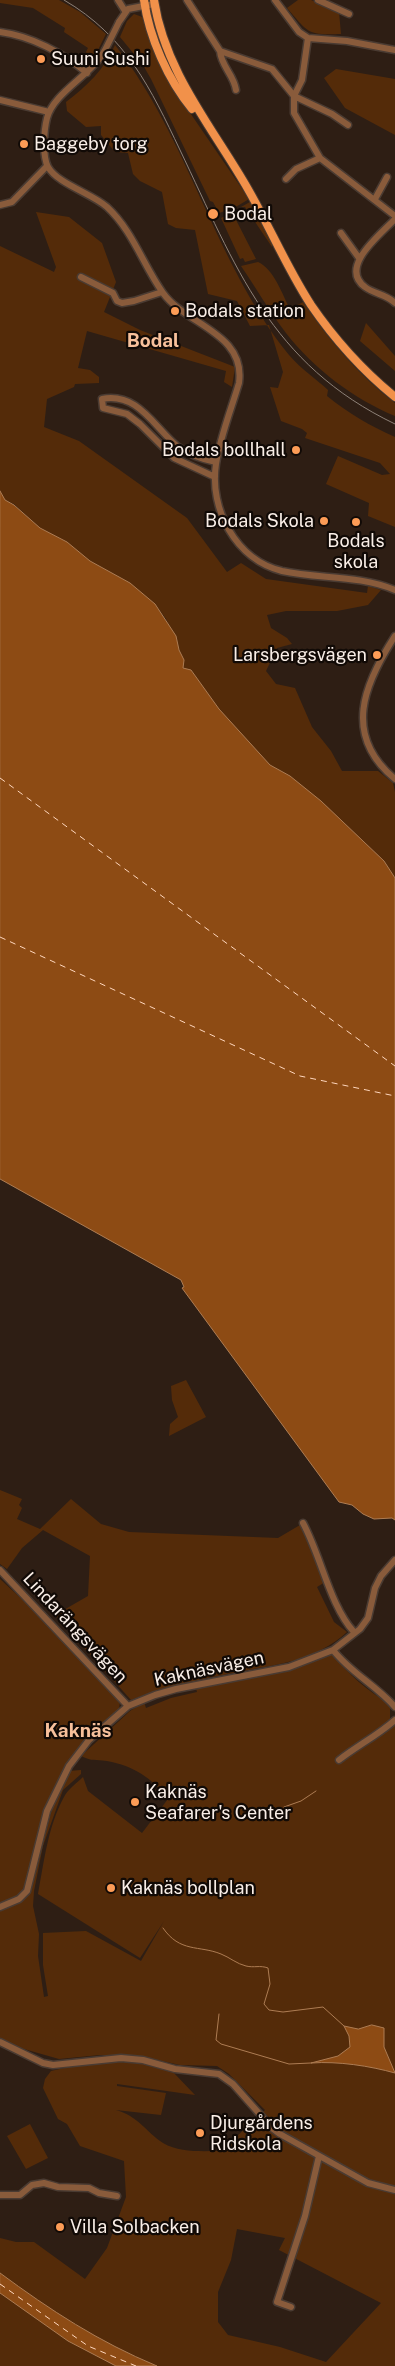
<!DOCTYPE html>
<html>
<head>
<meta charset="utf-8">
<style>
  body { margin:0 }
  canvas { display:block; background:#2e1e14 }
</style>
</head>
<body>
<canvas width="395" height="2366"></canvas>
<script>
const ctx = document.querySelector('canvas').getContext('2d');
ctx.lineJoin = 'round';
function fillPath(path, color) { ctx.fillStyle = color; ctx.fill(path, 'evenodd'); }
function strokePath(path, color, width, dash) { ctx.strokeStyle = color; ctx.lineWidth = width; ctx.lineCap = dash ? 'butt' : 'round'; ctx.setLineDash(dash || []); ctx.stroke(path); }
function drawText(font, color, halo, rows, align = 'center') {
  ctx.font = font + ' "Public Sans",sans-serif'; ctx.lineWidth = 4.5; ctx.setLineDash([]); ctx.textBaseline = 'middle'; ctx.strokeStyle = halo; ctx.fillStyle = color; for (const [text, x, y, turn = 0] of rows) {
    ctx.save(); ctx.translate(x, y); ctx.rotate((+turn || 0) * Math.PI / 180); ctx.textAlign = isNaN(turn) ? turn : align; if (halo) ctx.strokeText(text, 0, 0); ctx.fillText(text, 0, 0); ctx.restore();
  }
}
const green = new Path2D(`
  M0,0h59l21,12 26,22 -13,26 -7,4 -5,-2 7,-14 -24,-16 1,-4 -32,-20 -33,-5z
  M298,0h13l28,12 2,22c-35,1 -32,-1 -54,-26z
  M134,14l11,4 39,86 65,95 -15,9 -15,5 -6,-11 -3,-1 -59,-122 -8,-14 -23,-28 7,-16z
  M115,45c74,94 98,215 174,310 11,13 27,24 39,35l-1,6c21,17 43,30 68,41v90l-27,-11 1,-13 -43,-19 12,-28 44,19 8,-1 -10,-11 -75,-25 2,-5 -5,-4 -21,-8 -11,-34 8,1 5,-16 -14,-47 -19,1 -13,-25 -29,-7 -13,-64 -19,-2 -8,-4 -6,-32 -22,-11 -7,-7 -5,-21 -13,-1 -14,-17v-9l-15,1 -19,-16 -1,-9c22,-17 38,-32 49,-57z
  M336,69l59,10v56l-50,-27 -21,-30z
  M250,202l22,40v5l-27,-40h-4z
  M239,209l1,4 -6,3 22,43 -11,3 -2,-4 -3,1 -19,-41z
  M36,212l33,5 33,26 14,39 -12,30 36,18 95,37 -3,20 -8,-5 2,-11 -139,-40 -9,37 12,2 9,7v6l-24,1 -1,3 -27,12 -3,28 35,14 108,77 40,54 14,-9 25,16 101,14 1,-7 13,4 -13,15 -31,6h-51l-19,4 4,13 16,10 5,6 -15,4 -11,23 10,13 19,4 17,39 19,24 11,20h36l15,12 2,9v86l-11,-17 -63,-60 -31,-25 -20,-11 -51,-56 -28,-39 -8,-2 -3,-16 -14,-33 -11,-15 -25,-21 -40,-22 -23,-19 -27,-14 -26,-24 -9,-4 -5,-9v-245l54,26 2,-5z
  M258,262c16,7 24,32 32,47l13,-7c26,38 55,73 92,101v13c-41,-17 -81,-47 -109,-83 -16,-21 -30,-45 -45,-67z
  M366,323l29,33v15l-35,-30z
  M186,1380l20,37 -37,19 1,-12 8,-7 -6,-17 -1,-14z
  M0,1490l22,9 -3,6 3,3 -5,11 23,10 31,-30 30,25 28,8 149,6 22,-13 25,57 -8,5 17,35 13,10c-32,29 -68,32 -109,40 -36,7 -73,14 -107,28l-76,-85 33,-19 2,-40 -47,-26 -21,18 -15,21 -7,-5z
  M0,1579l38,35 82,86 -1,10c-16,17 -38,33 -51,52 -25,39 -33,86 -44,130l-24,13z
  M333,1654c15,21 35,37 57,50v15l5,5v642h-238c-58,-24 -107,-56 -157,-93v-35l16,4h18l51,37 22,-31 19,-51 -2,-36 -44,-15 -13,-22 -9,-5 -15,-31 2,-9 6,-8 22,-5 47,-4 23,2 30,8 22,23 -78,-11v2l49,7 -5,22 -45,-5c22,6 29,21 47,33 17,10 39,8 58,8l44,-41 -36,-36 -12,-8 -37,-1 -40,-9 -40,-1 -41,4 -35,-10 -24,-10v-128c15,-5 24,-10 32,-24l22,-86 15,-30 12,-1v4l-18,16 -20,56 -9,45 -1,15 6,28 -1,22 6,41 4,-1 -5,-31v-32l43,-2 55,30 23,-40 -24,37 -102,-64c6,-32 10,-68 26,-97 4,-8 13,-14 19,-20l5,14 54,42 26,-34c-16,-21 -34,-33 -61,-38 -12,-2 -14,1 -26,-5l49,-45 14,-9 2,6 25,-10 26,-6 -1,-4 94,-17zM237,2229l48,9 -6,12 102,53 -55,59 -46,-15 -52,-12 -10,-13v-30l13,-32z
  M30,2124l18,34 -22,11 -19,-33z
  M0,2293l68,48 48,25h-116z`);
const water = new Path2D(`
  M0,491l5,9 9,5 26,23 27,14 23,19 40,22 25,21 21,32 3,14 5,10 -1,8 8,2 28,39 51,56 20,11 31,25 63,60 11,17v642l-3,-2 -18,1 -11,-5 -11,-9 -13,-3 -157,-214 2,-1 -3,-7 -181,-101z
  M372,2025l12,3v19l11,26c-25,-7 -57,-12 -84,-10l27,-7 12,-9 -1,-11 -5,-10 14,3z
  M0,2273c50,37 99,69 157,93h-41l-48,-25 -68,-48z`);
const stream = new Path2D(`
  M284,1807l17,-6 15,-10
  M163,1928c17,25 36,17 58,26 8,3 16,10 25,12 8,2 14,-1 22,2l2,16 -6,20 5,6 14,2 40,-5 21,19
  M219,2014l-3,26 5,4 68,20 22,-1`);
const ferry = new Path2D(`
  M0,778l395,288
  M0,937l300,139 95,20
  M0,2284l88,62 48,20`);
const minor = new Path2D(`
  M118,0l7,11
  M187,0l33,51 52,18 22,27 38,18 16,11
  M275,0l24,32 9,6 -6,42 -8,16v17l26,45 75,58
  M318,0l31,14
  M119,22l9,-13 26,-5
  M0,32c31,4 63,21 87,41
  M308,38l39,3 48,9
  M105,50c-13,25 -51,42 -58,68 -3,12 -5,37 1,49 10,17 43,26 59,40 26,24 36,58 56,86 23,32 83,40 76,90 -8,27 -19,54 -23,81 -7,45 20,96 66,107 38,8 77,4 113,19
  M220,51c1,15 14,24 16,39
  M0,100l49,12
  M286,179l10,-10 24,-11
  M375,199l12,-22
  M0,205l12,-3 35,-36
  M395,219c-14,15 -57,48 -30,68 9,7 21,7 30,16
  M341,233l18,25
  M81,277l32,16 4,8 5,2 12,-2 28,-9
  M215,477l-41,-19 -34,-34 -13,-10 -24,-6 -1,-9c36,-7 52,28 75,47 12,9 24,13 39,16
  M395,636c-31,48 -53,99 0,143
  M303,1523c18,33 27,83 51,109
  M0,1570l128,136
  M333,1650c18,23 44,36 62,57
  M339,1760c18,-14 39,-25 56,-40
  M0,1907l19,-8 8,-8 20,-80 22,-45 20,-26 39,-34 27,-11 21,-6 113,-22 44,-17 27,-21 8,-11 7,-30 6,-12 14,-16
  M0,2042l43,21 10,2 68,-7 22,2 32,9 44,5 14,10 39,44 8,6 88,49 27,7
  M0,2195h20l12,-10 12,-2 14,4 31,1 10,5 18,3
  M291,2307l-14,-5 28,-86 14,-60`);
const major = new Path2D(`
  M144,0c5,37 24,80 48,109
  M154,0c10,68 54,122 88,179 25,41 43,86 69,126 24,35 51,65 84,92`);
const tram = new Path2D(`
  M64,0c62,36 87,89 116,150 56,117 90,214 215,274`);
const minorBridge = new Path2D(`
  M105,50l14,-28`);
const markers = [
  [41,59,5,"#fd9c56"],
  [24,144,5,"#fd9c56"],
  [213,214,6,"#fd9c56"],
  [175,311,5,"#fd9c56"],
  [296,450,5,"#fd9c56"],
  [324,521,5,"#fd9c56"],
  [356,522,5,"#fd9c56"],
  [377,655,5,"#fd9c56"],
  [135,1802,5,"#fd9c56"],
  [111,1888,5,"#fd9c56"],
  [200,2133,5,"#fd9c56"],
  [60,2227,5,"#fd9c56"]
];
const poiNames = [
  ["Suuni Sushi",51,59],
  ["Baggeby torg",34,144],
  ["Bodal",224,214],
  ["Bodals station",185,311],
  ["Bodals bollhall",286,450,"right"],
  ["Bodals Skola",314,521,"right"],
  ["Bodals",356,541,"center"],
  ["skola",356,562,"center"],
  ["Larsbergsvägen",367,655,"right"],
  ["Kaknäs",145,1792],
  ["Seafarer's Center",145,1813],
  ["Kaknäs bollplan",121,1888],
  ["Djurgårdens",210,2123],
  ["Ridskola",210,2144],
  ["Villa Solbacken",70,2227]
];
const streetNames = [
  ["Lindarängsvägen",75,1628,47],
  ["Kaknäsvägen",209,1669,-12]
];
const neighbourhoodNames = [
  ["Bodal",153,341],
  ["Kaknäs",78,1731]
];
fillPath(green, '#542b09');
fillPath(water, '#8d4b14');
strokePath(water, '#ad7c53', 1);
strokePath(stream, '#ad7c53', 1);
strokePath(ferry, '#ffd7be', 1, [6, 5]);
strokePath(minor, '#4a3b32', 9);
strokePath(major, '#4a3b32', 10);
strokePath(minor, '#895b3b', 6);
strokePath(major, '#f1914a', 8);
strokePath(tram, '#8d8077', 1);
strokePath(minorBridge, '#4a3b32', 9, []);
strokePath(minorBridge, '#895b3b', 6);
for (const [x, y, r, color] of markers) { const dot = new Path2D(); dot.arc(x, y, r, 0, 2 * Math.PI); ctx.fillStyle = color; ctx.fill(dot); strokePath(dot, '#110a06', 2); }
drawText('18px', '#f9eee7', '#110a06', poiNames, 'left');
drawText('18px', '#f9eee7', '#110a06', streetNames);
drawText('bold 19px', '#f7c09b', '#110a06', neighbourhoodNames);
</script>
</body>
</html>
